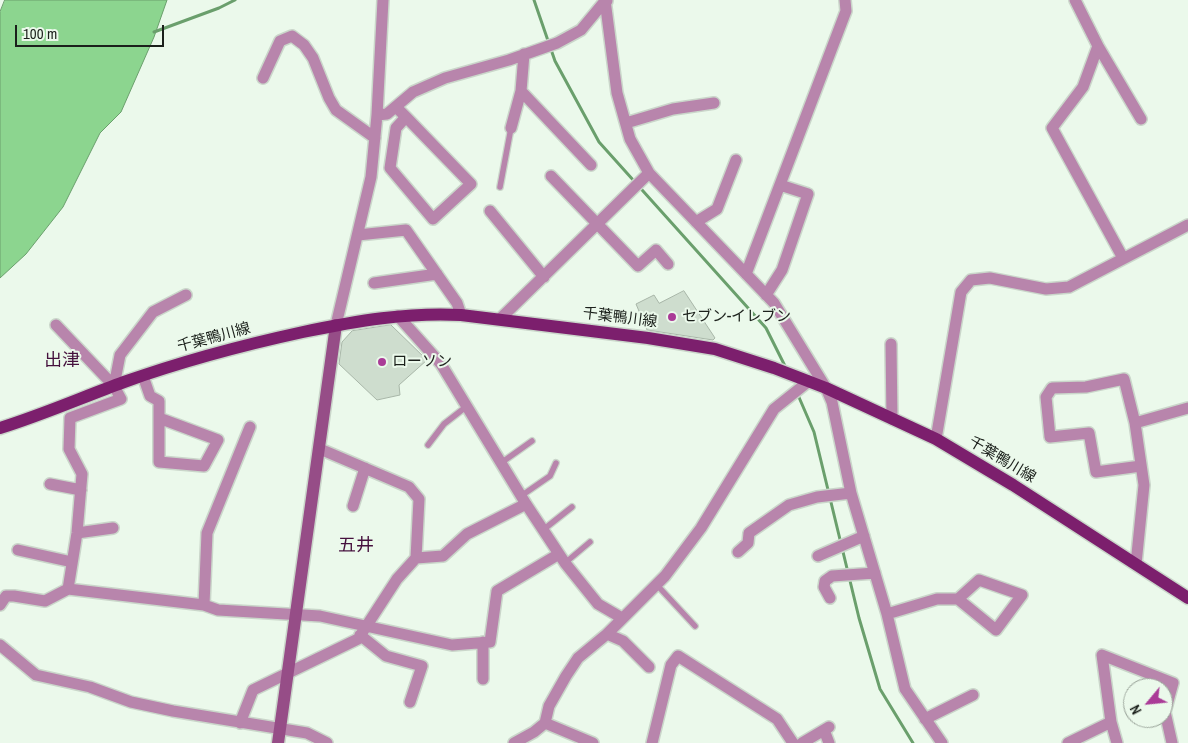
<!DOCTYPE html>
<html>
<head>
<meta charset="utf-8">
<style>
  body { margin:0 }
  #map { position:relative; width:1188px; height:743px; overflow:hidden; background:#ebf9eb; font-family:"Archivo Narrow",sans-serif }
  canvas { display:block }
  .north { position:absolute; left:1123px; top:678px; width:50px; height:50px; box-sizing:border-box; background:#ebf9eb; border:1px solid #98a298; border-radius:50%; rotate:242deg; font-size:14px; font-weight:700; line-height:20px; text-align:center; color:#1b201b }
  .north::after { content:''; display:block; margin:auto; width:18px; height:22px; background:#aa3b97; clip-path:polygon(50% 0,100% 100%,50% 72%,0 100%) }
  .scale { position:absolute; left:15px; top:25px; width:149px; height:22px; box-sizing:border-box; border:2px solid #1b201b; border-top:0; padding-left:6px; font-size:15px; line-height:18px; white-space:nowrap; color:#1b201b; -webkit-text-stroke:4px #ebf9eb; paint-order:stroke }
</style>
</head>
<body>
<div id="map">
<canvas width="1188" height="743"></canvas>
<div class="north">N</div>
<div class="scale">100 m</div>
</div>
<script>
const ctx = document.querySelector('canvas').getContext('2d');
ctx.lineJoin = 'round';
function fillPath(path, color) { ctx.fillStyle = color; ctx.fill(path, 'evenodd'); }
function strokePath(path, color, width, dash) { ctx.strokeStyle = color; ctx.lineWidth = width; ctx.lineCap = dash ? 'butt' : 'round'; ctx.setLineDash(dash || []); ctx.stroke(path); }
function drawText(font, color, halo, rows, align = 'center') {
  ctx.font = font + ' "Archivo Narrow","Noto Sans JP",sans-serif'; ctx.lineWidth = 4; ctx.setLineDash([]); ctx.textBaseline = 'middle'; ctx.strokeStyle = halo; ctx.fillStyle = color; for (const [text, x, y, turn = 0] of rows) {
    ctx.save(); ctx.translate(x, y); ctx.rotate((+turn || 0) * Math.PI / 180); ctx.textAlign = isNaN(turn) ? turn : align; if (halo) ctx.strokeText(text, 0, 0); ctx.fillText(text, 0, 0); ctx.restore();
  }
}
const water = new Path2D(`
  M5,0h162l-13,37 -33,75 -21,21 -37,74 -37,47 -26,24v-266z`);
const stream = new Path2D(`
  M534,0l21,61 44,81 167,186 20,40
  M154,32l65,-24 16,-8
  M798,395l16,37 45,186 21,71 33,54`);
const building = new Path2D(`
  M684,291l31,47 -2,2 -66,-10 -11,-26 18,-9 5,8z
  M391,325l36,35 -28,25 1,10 -23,5 -38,-36 3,-22 10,-11z`);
const lane = new Path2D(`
  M500,187l11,-59
  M428,445l16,-21 23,-18
  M501,463l31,-22
  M521,496l29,-20 6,-13
  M543,530l29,-23
  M565,563l25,-21
  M656,584l39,42`);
const street = new Path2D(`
  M605,0l12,93 13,46 19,34 125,130 52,85 6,14 19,91 36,121 18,75 37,54
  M1075,0l23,46 -15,41 -31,41 71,130
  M1098,46l43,73
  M263,78l17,-37 12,-5 12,9 9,13 16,40 7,12 39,28
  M521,91l70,74
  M396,107l10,10 65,67 -38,35 -43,-51 6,-40 10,-11
  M377,115l10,-1 26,-22 32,-14 64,-18 48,-17 24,-13 24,-29h2
  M626,123l47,-14 41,-6
  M511,128l10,-37 3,-37
  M551,176l87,90 18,-16 12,14
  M490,211l54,66
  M696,222l21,-13 19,-49
  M358,235l48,-5 51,73 4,12
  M746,274l100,-263 -1,-11
  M374,283l63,-9
  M766,295l16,-25 26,-76 -28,-9
  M398,316l43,48 85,140 39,59 33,41 24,14
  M500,319l149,-146
  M56,325l58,61
  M336,325l35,-148 6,-62 6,-115
  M891,344l1,75
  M143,376l7,20 9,5v61l45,4 14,-26 -59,-22
  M1135,423l53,-15
  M936,439l25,-147 10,-12 19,-2 56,11 23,-2 119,-62
  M320,449l89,38 10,12 -3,59
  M50,484l31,6
  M353,506l12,-38
  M77,533l36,-5
  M18,550l54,12
  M738,552l10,-9 1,-10 40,-28 28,-8 34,-4
  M818,556l46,-20
  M1136,564l8,-79 -9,-62 -11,-44 -38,8 -34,1 -6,9 4,40 39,-4 7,39 45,-6
  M68,589l9,-56 5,-59 -13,-25 1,-31 51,-19 -7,-13 6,-31 33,-43 33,-17
  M830,598l-6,-11 1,-6 7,-5 43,-3
  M0,605l6,-9h8l31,5 23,-12 136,16 14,5 102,6 132,29 38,-3 7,-51 62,-37
  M204,605l3,-72 43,-106
  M887,614l50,-15h21l21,-19 43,15 -26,35 -38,-31
  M607,634l16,7 26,26
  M360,635l26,21 36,10 -12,36
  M0,645l36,30 54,12 41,15 42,9 134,22 20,10
  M483,679v-37
  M925,719l48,-24
  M240,723l13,-33 105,-51 39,-60 19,-21 27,-2 24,-22 59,-30
  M545,723l48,20
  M824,730l5,13
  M514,743l20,-11 11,-9 4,-17 17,-30 12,-18 29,-24 58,-58 36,-48 73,-119 35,-28
  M652,743l19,-78 7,-9 99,63 16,24
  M802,743l27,-16
  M1068,743l43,-21
  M1117,743l-6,-21 -9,-67 71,28 -8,29 7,31`);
const secondary = new Path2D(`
  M278,743l58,-418`);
const primary = new Path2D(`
  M0,428c42,-13 83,-31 124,-46 59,-21 119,-37 179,-50 53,-11 105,-20 158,-17l187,23 67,11 59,19 52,20 110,51 77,46 175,113`);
const markers = [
  [672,317,5,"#aa3b97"],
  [382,362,5,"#aa3b97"]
];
const poiNames = [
  ["セブン-イレブン",682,317],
  ["ローソン",392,362]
];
const streetNames = [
  ["千葉鴨川線",620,318,7],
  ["千葉鴨川線",214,338,-15],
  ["千葉鴨川線",1002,460,31]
];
const quarterNames = [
  ["出津",62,361],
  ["五井",356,546]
];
fillPath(water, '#8cd58f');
strokePath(water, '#6a9f6c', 1);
strokePath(stream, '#6a9f6c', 3);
fillPath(building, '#ceddce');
strokePath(building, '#a8b6a8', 1);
strokePath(lane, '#cad6ca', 8);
strokePath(street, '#cad6ca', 14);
strokePath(secondary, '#cad6ca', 15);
strokePath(primary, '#cad6ca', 15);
strokePath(lane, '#b885ac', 5.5);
strokePath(street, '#b885ac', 11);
strokePath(secondary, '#964d87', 12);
strokePath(primary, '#7c1f6d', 12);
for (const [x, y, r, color] of markers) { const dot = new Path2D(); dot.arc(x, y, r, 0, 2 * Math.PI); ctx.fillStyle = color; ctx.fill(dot); strokePath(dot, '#ebf9eb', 2); }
drawText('15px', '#1b201b', '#ebf9eb', poiNames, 'left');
drawText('15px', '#1b201b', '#ebf9eb', streetNames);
drawText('18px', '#45103d', '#ebf9eb', quarterNames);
</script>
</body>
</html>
